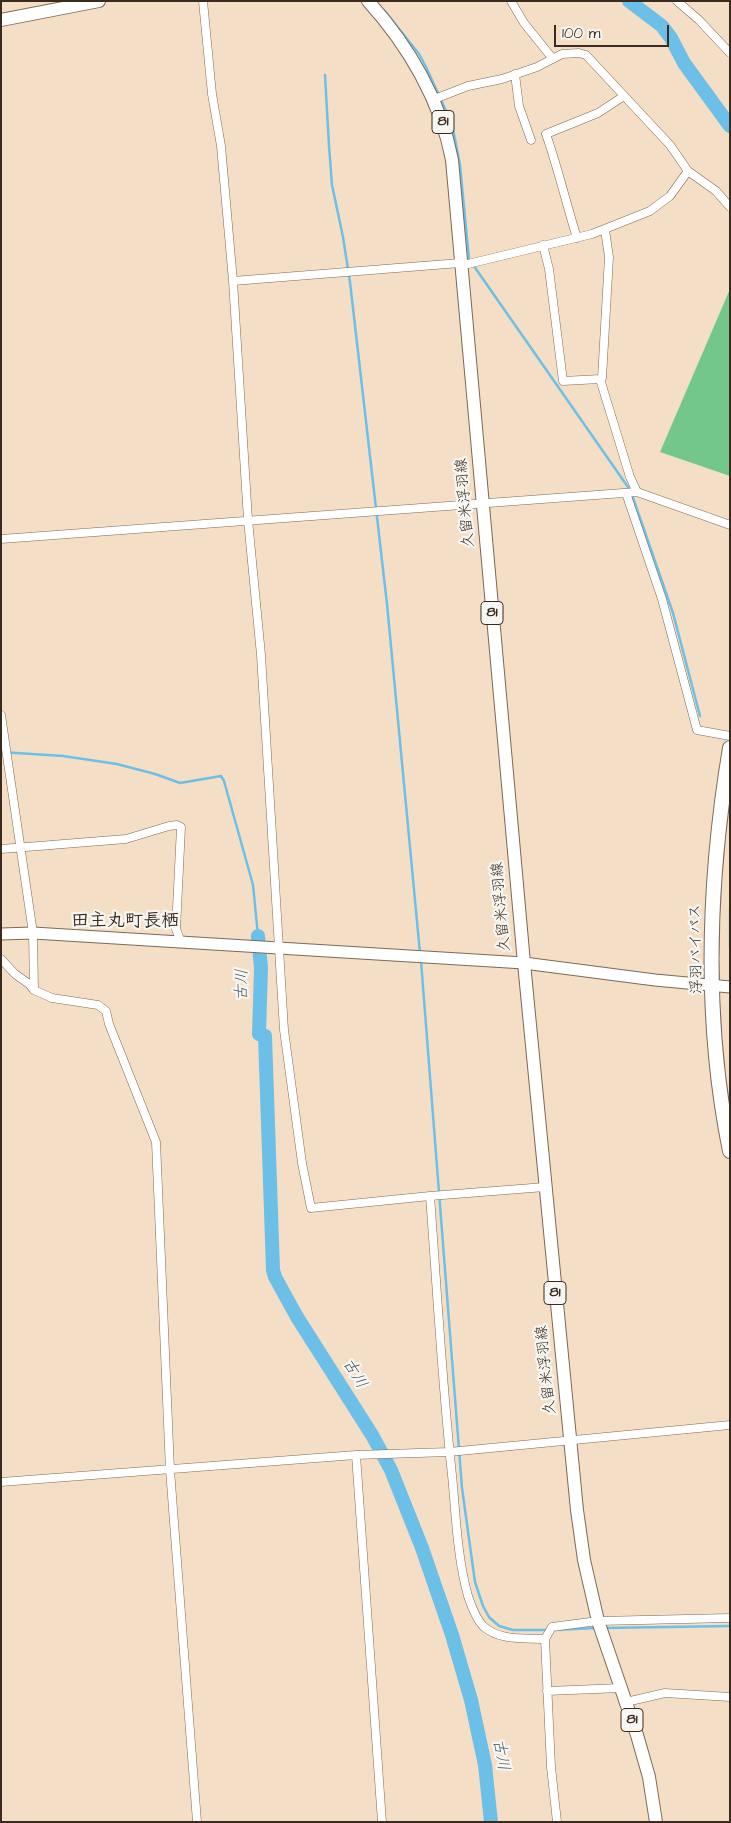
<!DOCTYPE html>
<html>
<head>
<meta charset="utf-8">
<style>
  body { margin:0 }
  #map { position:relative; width:731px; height:1823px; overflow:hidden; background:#f4dfc6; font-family:"Architects Daughter",sans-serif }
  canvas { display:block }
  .frame { position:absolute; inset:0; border:2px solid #3b2a1e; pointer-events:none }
  .scale { position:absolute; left:554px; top:25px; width:115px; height:22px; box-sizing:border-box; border:2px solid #3b2a1e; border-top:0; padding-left:6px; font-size:15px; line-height:18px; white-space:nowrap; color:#3b2a1e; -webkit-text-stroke:4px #f6f6f2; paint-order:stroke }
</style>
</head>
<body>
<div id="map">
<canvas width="731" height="1823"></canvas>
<div class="frame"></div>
<div class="scale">100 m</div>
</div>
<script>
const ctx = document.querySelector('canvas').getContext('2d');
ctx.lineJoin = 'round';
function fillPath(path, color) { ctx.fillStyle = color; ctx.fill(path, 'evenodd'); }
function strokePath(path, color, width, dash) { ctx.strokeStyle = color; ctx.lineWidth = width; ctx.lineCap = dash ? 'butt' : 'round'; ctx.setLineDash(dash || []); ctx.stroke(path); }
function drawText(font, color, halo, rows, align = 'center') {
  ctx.font = font + ' "Architects Daughter","Klee One",sans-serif'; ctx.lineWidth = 4.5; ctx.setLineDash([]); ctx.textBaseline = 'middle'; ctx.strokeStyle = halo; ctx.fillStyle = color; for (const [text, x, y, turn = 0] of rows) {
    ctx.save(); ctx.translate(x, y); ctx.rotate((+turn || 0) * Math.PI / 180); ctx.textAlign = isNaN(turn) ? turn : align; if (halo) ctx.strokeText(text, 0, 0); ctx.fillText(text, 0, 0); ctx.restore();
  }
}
const green = new Path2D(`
  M730,289v187l-70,-24z`);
const stream = new Path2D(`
  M384,10l35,44 7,13 26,57 8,41 9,94 161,231
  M325,75l4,71 3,39 11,52 7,45 37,322 33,349
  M632,495l41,118 27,103
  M1,752l62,4 54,8 38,10 25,9 41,-7 3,5 29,104 5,51
  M730,909v39
  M421,961l41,527 13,94 8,24 6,11 10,9 14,4h35
  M604,1628l126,-2
  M554,1630l42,-2`);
const river = new Path2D(`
  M629,1l33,25 9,12 13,25 46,63
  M258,936l3,32 -2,66 6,2 8,234 2,7 22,40 75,118 19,35 31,78 30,87 19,65 14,65 6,57`);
const street = new Path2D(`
  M203,1l9,93 9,52 12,135 15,239 13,135 23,375 18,133 9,45 119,-12 115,-9
  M511,1l13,22 29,36
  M677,1l22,19 31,33
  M515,74l4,32 12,34
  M432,100l36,-14 34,-7 35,-12 25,-13 17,-1 7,2 84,90 18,26 28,20 14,16
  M605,230l4,27 -7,121 -2,1 30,98 7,15
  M577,238c-11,-35 -19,-70 -31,-104l52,-21 26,-17
  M543,245l6,24 14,112 37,-2
  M233,281l227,-18 8,1 124,-30 58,-23 20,-15 18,-25
  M626,493l36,106 35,131 33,6
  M1,539l636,-47 93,33
  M1,715l32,218 1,57
  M1,849l125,-10 43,-13 8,-1 4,2 -5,102 5,13
  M1,959l14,15 14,10 5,6 18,8 46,7 8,6 3,13 47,118 14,328 27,352
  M430,1196c7,93 12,186 22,279 4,40 5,82 16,121 3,9 8,23 15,30 16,15 42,12 62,13
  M356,1455l26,367
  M1,1482l355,-27 93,-3 281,-27
  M547,1691l74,-3
  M626,1702l39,-9 65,4
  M557,1822l-6,-55 -6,-128 7,-12 46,-6 132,-3`);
const secondary = new Path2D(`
  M1,934l32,-1 491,30 131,17 75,7`);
const primary = new Path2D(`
  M368,1c40,44 73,100 84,159l72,803 53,547 7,50 14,61 39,114 12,42 7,45
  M1,20l98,-19`);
const highway = new Path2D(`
  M730,748c-22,132 -27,270 0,403`);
const shields = [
  [443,122,22],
  [492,613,22],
  [555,1293,22],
  [632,1720,22]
];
const shieldNames = [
  ["81",443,122],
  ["81",492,613],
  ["81",555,1293],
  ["81",632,1720]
];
const streetNames = [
  ["久留米浮羽線",466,503,-95],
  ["久留米浮羽線",502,907,-95],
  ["浮羽バイパス",697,949,-91],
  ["久留米浮羽線",547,1370,-96]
];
const waterNames = [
  ["古川",243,985,-89],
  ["古川",354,1374,59],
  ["古川",500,1755,80]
];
const quarterNames = [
  ["田主丸町長栖",125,922]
];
fillPath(green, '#74c78a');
strokePath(stream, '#6cc0e8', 2.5);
strokePath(river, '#6cc0e8', 14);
strokePath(street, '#7c6959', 9);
strokePath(secondary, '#7c6959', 13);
strokePath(primary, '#7c6959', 14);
strokePath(highway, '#7c6959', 16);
strokePath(street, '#fff', 8);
strokePath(secondary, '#fff', 11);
strokePath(primary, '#fff', 12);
strokePath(highway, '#fff', 14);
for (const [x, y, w] of shields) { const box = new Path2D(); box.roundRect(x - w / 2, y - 11.5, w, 23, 4); ctx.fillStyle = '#f6f6f2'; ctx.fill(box); strokePath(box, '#3b2a1e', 1); }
drawText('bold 14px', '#3b2a1e', null, shieldNames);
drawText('15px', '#3b2a1e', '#f6f6f2', streetNames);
drawText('italic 16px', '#4a575b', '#f6f6f2', waterNames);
drawText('bold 18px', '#3b2a1e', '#f6f6f2', quarterNames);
</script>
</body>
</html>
